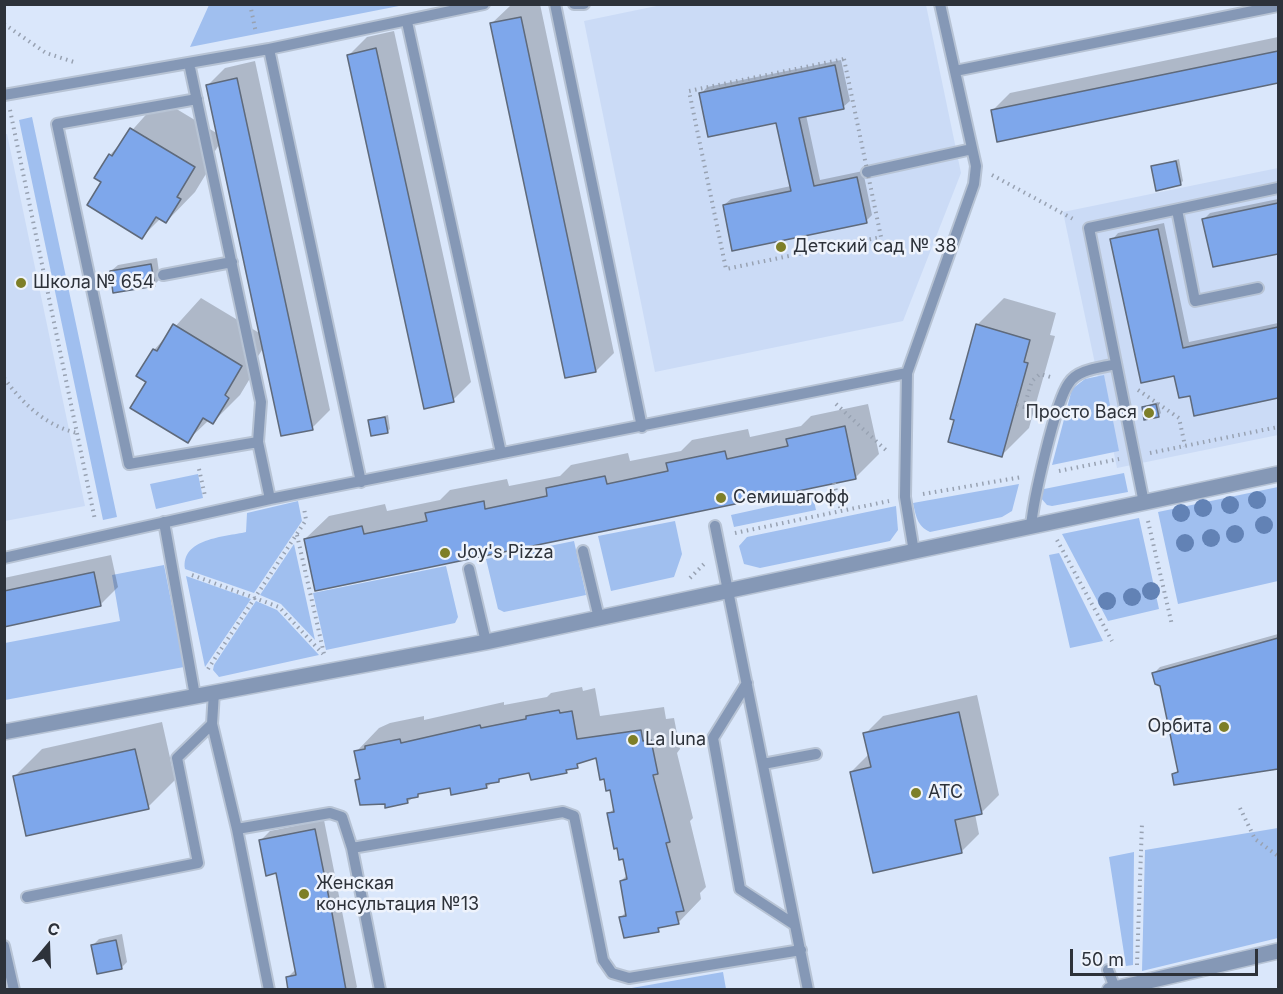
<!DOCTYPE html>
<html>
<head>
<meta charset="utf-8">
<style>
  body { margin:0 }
  #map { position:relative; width:1283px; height:994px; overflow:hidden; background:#dae7fb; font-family:Inter,sans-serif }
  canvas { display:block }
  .frame { position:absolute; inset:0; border:6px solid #2d323a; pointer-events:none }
  .north { position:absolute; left:18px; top:916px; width:60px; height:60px; -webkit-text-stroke:4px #eef3fc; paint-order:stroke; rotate:19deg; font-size:16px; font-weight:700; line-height:24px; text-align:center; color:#2d323a }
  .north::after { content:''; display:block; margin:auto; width:21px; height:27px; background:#2d323a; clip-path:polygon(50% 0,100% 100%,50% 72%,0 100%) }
  .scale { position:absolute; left:1070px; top:949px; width:188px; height:27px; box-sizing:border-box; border:3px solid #2d323a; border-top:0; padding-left:8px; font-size:18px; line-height:21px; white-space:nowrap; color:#2d323a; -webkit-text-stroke:4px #eef3fc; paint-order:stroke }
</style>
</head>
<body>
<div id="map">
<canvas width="1283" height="994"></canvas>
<div class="frame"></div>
<div class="north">С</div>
<div class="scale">50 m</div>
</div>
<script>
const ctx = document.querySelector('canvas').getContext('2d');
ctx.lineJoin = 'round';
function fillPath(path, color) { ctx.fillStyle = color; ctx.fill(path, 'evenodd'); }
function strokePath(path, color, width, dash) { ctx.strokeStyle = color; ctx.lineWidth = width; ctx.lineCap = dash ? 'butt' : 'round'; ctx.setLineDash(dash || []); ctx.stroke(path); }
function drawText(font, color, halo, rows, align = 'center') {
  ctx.font = font + ' Inter,sans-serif'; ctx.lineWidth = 5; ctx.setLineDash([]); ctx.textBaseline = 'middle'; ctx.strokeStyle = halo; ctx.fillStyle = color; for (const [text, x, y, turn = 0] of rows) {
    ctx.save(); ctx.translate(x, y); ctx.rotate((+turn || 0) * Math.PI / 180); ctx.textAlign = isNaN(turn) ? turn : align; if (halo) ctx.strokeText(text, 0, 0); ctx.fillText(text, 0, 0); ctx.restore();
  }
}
const built = new Path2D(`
  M666,4l260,1 35,168 -58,148 -248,51 -71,-351z
  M5,134h2l78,372 -80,15z
  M1278,168v267l-161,33 -54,-256z`);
const green = new Path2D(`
  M209,5v-1l195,1 -214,42z
  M32,117l85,400 -14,3 -84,-400z
  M1104,375l15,76 -67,14 20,-76 13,-10z
  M1124,473l4,19 -76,14 -5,-1 -7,-8 4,-8z
  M198,474l5,24 -47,11 -6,-25z
  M1019,484l-7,27 -10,6 -72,15c-13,-6 -14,-16 -17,-29z
  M1278,487v94l-100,23 -20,-92z
  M813,497l3,13 -82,17 -3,-12z
  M298,501l4,20 -48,72 -69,-24c-4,-31 40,-32 61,-37l1,-19z
  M896,506l2,24 -8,11 -130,27 -16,-4 -5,-18 8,-9z
  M1139,518l20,91 -51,12 -46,-87z
  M675,521l7,33 -8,23 -63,14 -13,-55z
  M574,541l12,54 -82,17 -6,-3 -12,-50z
  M294,544l21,96 -34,-36 -21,-9z
  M1059,553l44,88 -33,7 -21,-93z
  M164,565l20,102 -179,33v-57l115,-22 -8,-46z
  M446,566l12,51 -3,6 -129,27 -13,-57z
  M186,576l65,23 -46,68z
  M256,601l21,9 42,45 -100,22 -6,-7 1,-5z
  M1278,828v110l-136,33 3,-121z
  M1134,852l-1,113 -7,1 -17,-109z
  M723,972l3,17h-100z`);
const shadow = new Path2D(`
  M516,4h24l74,349 -18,18 -105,-347 19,-18z
  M394,31l77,351 -18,18 -104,-345 18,-18z
  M1278,37v45l-280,58 -6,-29 18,-18z
  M841,60l9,41 -7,6 -37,8 14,65 43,-9 9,44 -6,6 -142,-16 7,-6 60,-13 -13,-65 -77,-27 6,-7z
  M255,61l75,349 -18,18 -48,-81 -13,20 4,3 -15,25 -27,27 -4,-2 -22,21 -39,-60 6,-31 47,-52 60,36 -41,-191 -15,24 4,2 -14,23 -29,30 -5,-4 -19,19 -39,-55 7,-27 50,-56 58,35 -11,-48 18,-18z
  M1179,159l4,22 -3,3 -28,-17z
  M1278,199v53l-64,13 -10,-46 6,-6z
  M1164,223l25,119 89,-19v73l-83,18 -4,-19 -16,-20 -63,-135 6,-7z
  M157,258l3,21 -6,6 -43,-14 7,-6z
  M1004,298l52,15 -6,22 5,1 -26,92 -27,27 -25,-130z
  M1158,402l3,11 -3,3 -15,-9z
  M868,404l11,50 -23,23 -540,112 -11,-50 24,-23 56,-12 2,7 53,-11 10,-10 57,-11 2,7 51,-10 11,-11 57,-12 2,8 51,-10 11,-11 56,-11 2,8 51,-11 10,-10z
  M388,415l2,14 -3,3 -17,-12z
  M111,555l7,32 -18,18 -96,20v-47z
  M1278,634v133l-102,16 -2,-8 5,-5 -17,-85 -8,-12 6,-6z
  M582,687l1,4 12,-3 5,28 64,-9 2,12 8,-1 6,31 -3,4 16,65 -3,3 16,66 -6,6 1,6 -23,24 -16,3 -4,4 -37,-13 6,-6 -6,-30 6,-6 -18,-61 6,-7 -4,-18 -13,-33 -15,5 -17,10h-35l-29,6 -16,10 -35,-1 -29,6 -15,10h-21l-30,-22 5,-4 -5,-24 23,-24 11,-5 34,-7v4l80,-18v3l43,-8 4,-4z
  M977,695l22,100 -18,18 -6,1 4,20 -18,18 -110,-80 18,-18 -4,-20 18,-18z
  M162,722l13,58 -27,27 -134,-30 28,-28z
  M324,820l33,167 -3,3h-65l-2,-12 9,-9 -19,-97 -17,-31 10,-10z
  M122,934l5,28 -6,6 -28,-23 6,-6z
  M4,944l10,46h-10z`);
const building = new Path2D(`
  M521,17l75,355 -31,6 -75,-355z
  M376,48l78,354 -30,7 -77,-354z
  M1278,51v32l-281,59 -6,-32z
  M835,65l9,44 -45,9 15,68 43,-9 10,46 -135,28 -9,-46 68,-14 -15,-68 -68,14 -9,-44z
  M237,78l76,352 -32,6 -75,-351z
  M130,128l65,39 -18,30 4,2 -15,24 -10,-6 -14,22 -55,-34 14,-23 -7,-4 15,-24 3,2z
  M1176,161l5,24 -25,6 -5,-25z
  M1278,203v51l-65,13 -11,-48z
  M1158,229l25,119 95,-21v71l-84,18 -4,-20 -11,2 -5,-22 -33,7 -31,-144z
  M151,264l4,22 -42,7 -3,-22z
  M173,324l69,42 -17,29 4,3 -16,26 -10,-6 -15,25 -58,-35 16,-26 -10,-6 17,-27 4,2z
  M976,324l54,16 -6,22 4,1 -26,94 -54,-15 6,-22 -4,-1z
  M1156,404l3,13 -15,3 -2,-13z
  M385,417l3,16 -17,3 -3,-16z
  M845,426l11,53 -541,112 -11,-52 58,-13 2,8 63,-13 -2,-8 59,-12 1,8 62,-13 -1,-8 59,-12 2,8 61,-13 -2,-8 59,-12 2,8 61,-13 -2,-7z
  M94,572l7,34 -97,21v-36z
  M1278,638v131l-104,16 -2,-11 6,-2 -18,-86 -5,-2 -3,-11z
  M559,710l1,3 12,-2 5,28 64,-9 2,11 8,-1 7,34 -5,1 17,67 -4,1 18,68 -8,1 3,12 -21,4 1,4 -35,6 -5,-21 7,-1 -6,-35 7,-2 -4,-20 -4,1 -2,-12 -3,1 -7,-36 7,-1 -4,-22 -4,1 -2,-12 -4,1 -4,-22 -19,6 1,4 -12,2 1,3 -36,7 -2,-7 -30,6v3l-13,2 1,4 -36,7 -1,-7 -32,6v3l-11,2 1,4 -23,5v-4l-25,1 -5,-25 5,-1 -6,-28 11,-2v-3l35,-7 1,4 79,-18 1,3 45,-9v-3z
  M959,712l23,102 -27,6 7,33 -89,20 -23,-101 21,-5 -8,-34z
  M135,749l14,60 -123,27 -13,-60z
  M315,829l17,84 14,77h-58l-2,-13 10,-2 -20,-102 -10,3 -7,-36z
  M116,940l6,29 -25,5 -6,-29z`);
const path = new Path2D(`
  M250,4l6,29
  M4,24l42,29 31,10
  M844,59l37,178 -155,32 -37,-178z
  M10,110l85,410
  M992,175l83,45
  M4,378c18,25 42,48 73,55
  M1138,390l41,28 6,28
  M836,404l52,48
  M1017,405l7,2 8,-26 8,-7 14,4
  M1150,453l128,-26
  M199,469l6,27
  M1059,471l60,-12
  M834,483l7,28
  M923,494l99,-17
  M1148,521l24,104
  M735,533l154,-32
  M297,535l27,119
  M1057,540l55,101
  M192,575l87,32 44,47
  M690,578l14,-14
  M208,669l98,-149 -2,-12
  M1240,808l15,31 23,17
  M1137,965l5,-142`);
const lane = new Path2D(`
  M555,4l87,423
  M574,4h10
  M407,22l94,431
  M269,49l92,433
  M189,63l72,339 -3,40 12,57
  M955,71l323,-65
  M4,95l265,-46 215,-45
  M197,99l-140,25 72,340 129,-22
  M867,172l105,-23
  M1177,210l18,91 63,-13
  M163,275l69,-13
  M907,373l67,-189 2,-18 -36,-162
  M1144,503l-55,-275 189,-40
  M164,522l31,174
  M715,526l93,464
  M1031,527c2,-26 24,-125 38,-144 9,-14 32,-15 47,-19
  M583,551l16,67
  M4,558l266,-59 637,-126 -2,124 9,55
  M469,569l17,73
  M747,683l-34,55 27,151 55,36
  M214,692l-2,32 25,105 32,161
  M763,764l53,-10
  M237,829l93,-16 12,4 10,31 28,142
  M352,848l211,-36 11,4 29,144 9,13 17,5 172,-28
  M27,897l171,-34 -21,-105 35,-34
  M4,946l10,44
  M1108,970l7,18`);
const street = new Path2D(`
  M4,732l482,-90 792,-168
  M1110,990l168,-39`);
const trees = [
  [1257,500],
  [1230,505],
  [1203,508],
  [1181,513],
  [1264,525],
  [1235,534],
  [1211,538],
  [1185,543],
  [1151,591],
  [1132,597],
  [1107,601]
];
const markers = [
  [781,247,6,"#7e7f28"],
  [21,283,6,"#7e7f28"],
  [1149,413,6,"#7e7f28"],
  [721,498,6,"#7e7f28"],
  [445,553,6,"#7e7f28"],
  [1224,727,6,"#7e7f28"],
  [633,740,6,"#7e7f28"],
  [916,793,6,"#7e7f28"],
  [304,894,6,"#7e7f28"]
];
const poiNames = [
  ["Детский сад № 38",793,247],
  ["Школа № 654",33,283],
  ["Просто Вася",1137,413,"right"],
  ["Семишагофф",733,498],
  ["Joy's Pizza",457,553],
  ["Орбита",1212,727,"right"],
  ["La luna",645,740],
  ["АТС",928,793],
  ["Женская",316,884],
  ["консультация №13",316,905]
];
fillPath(built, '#cbdbf6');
fillPath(green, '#a0bfef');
fillPath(shadow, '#0003');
fillPath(building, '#7ea7eb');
strokePath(building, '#5f6a7b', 1.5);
strokePath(lane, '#b7c3d4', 14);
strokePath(street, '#b7c3d4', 18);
strokePath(path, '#98a2b2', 4, [1.5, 4.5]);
strokePath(lane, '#8598b6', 10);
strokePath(street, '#8598b6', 15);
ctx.fillStyle = '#6282b5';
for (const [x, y] of trees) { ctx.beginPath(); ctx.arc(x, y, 9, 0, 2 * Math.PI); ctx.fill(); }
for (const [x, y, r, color] of markers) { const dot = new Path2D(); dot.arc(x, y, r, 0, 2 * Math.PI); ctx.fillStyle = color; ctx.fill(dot); strokePath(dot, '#eef3fc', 2); }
drawText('18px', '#2d323a', '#eef3fc', poiNames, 'left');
</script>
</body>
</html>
